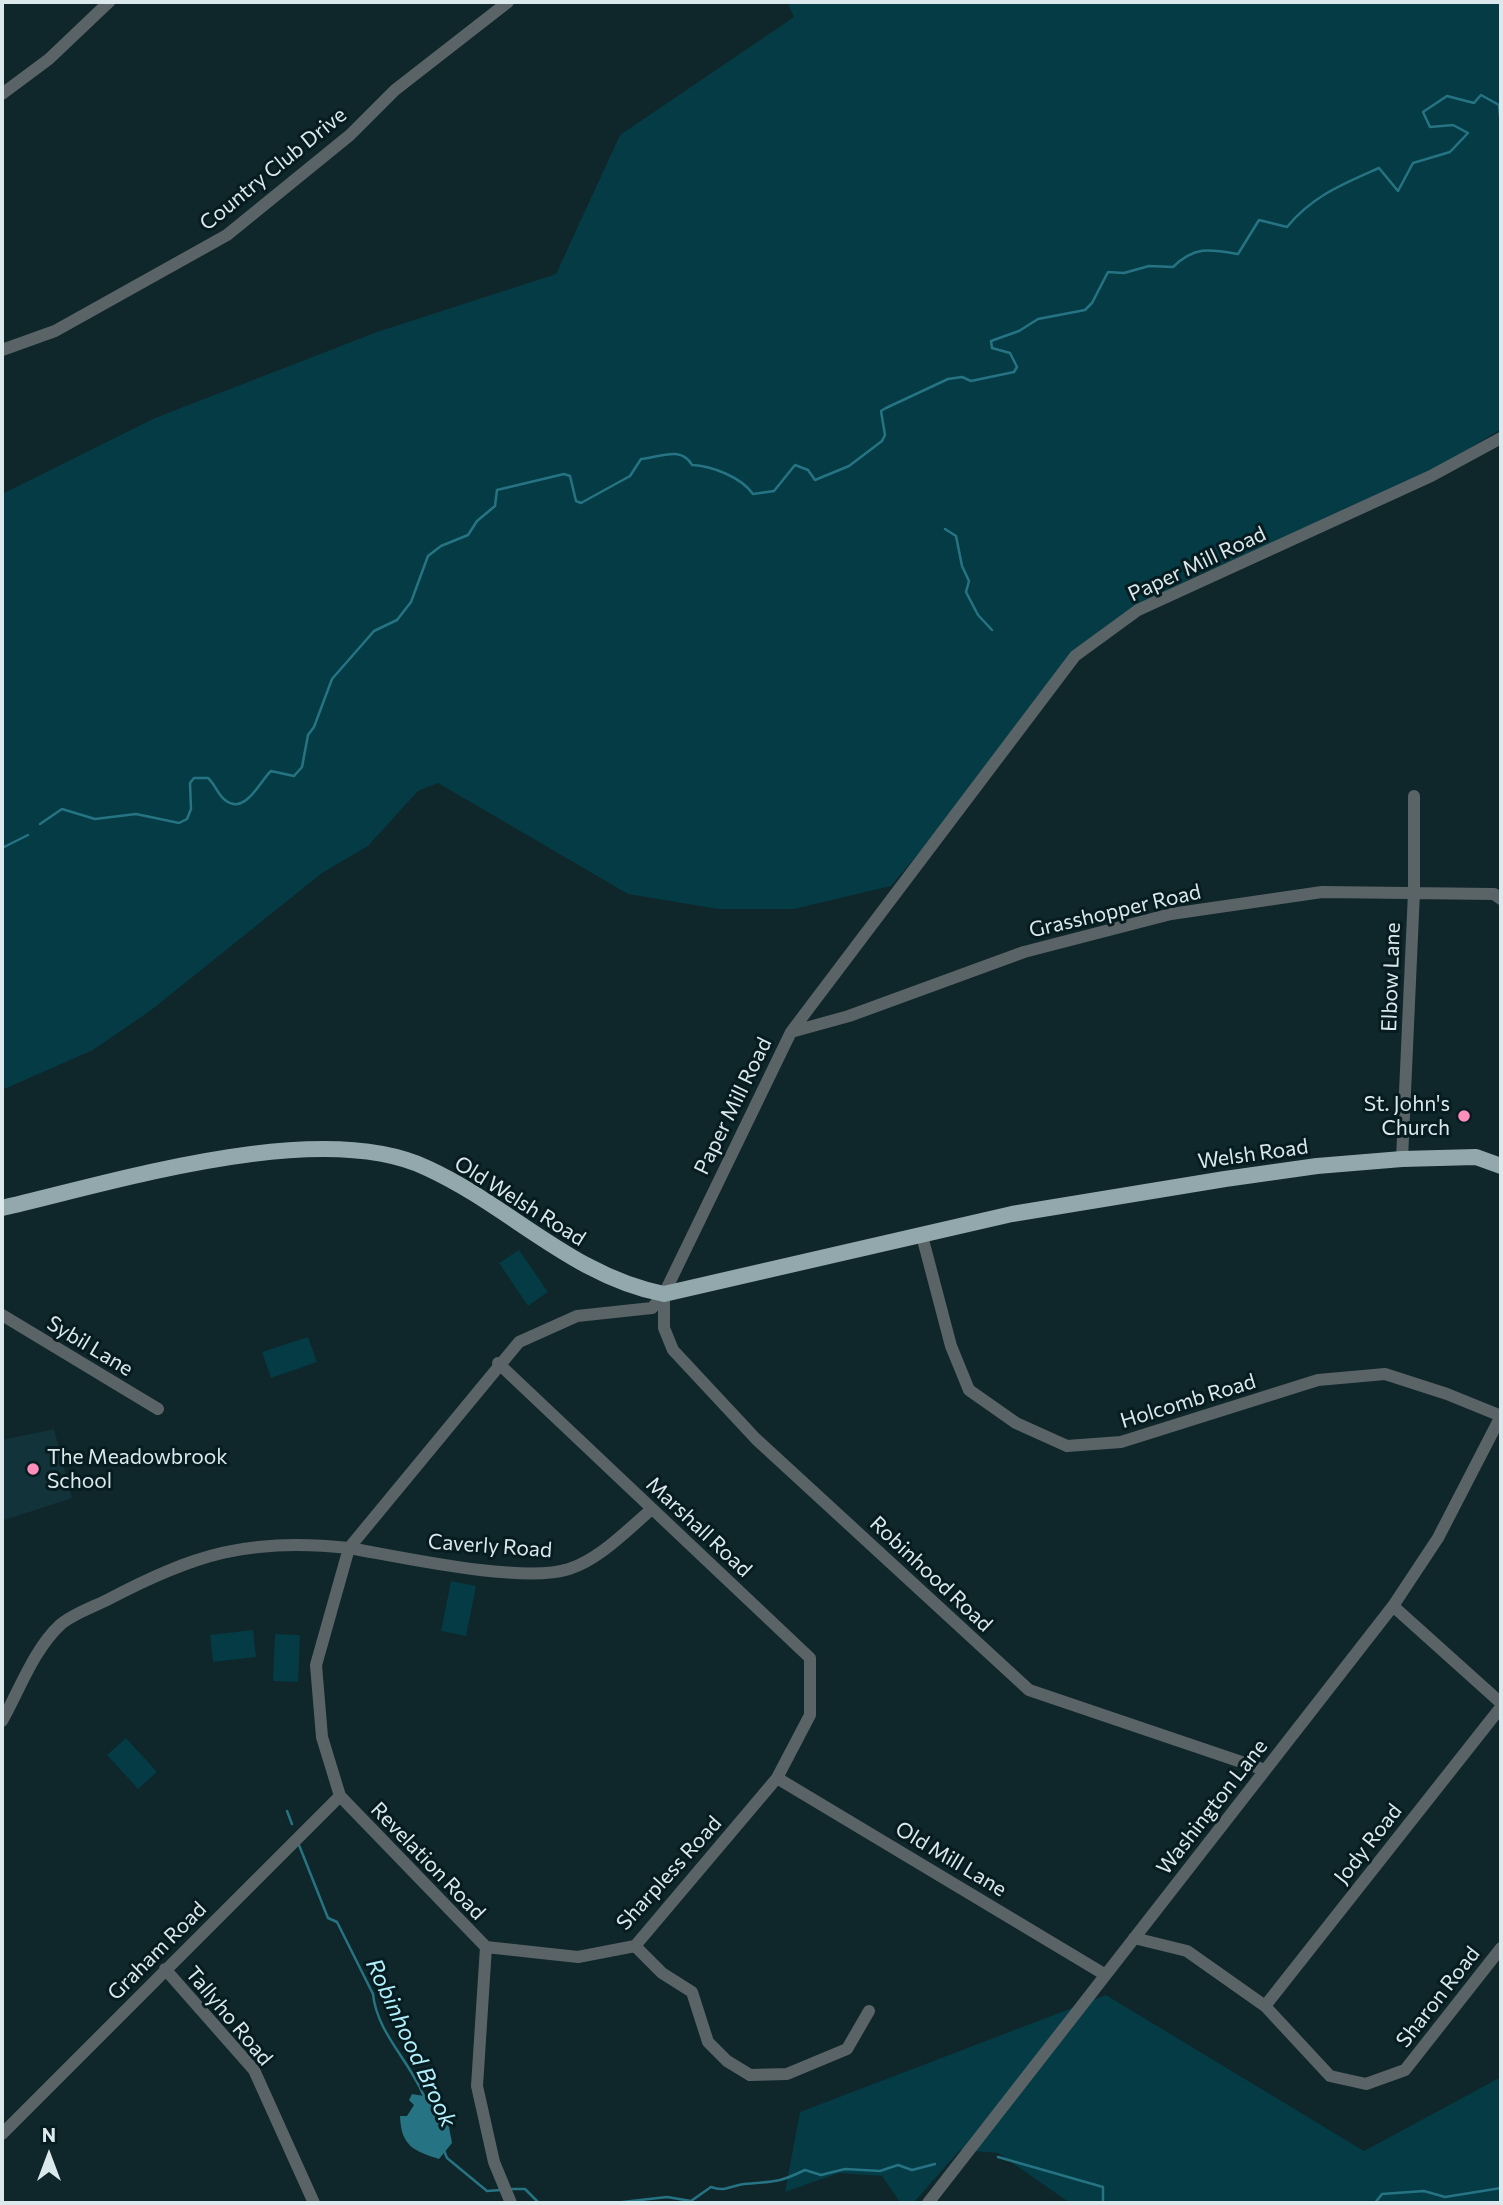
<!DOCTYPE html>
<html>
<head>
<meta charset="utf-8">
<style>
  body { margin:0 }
  #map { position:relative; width:1503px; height:2205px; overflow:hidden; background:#0f262a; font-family:Commissioner,sans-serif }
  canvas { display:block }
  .frame { position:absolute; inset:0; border:4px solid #dce9ec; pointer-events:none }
  .north { position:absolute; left:14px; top:2121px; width:70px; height:70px; -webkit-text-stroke:5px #061c20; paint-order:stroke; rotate:0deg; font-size:19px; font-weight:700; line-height:28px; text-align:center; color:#dce9ec }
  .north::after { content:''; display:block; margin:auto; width:24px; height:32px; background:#dce9ec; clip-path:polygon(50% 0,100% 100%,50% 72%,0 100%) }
</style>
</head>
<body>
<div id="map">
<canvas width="1503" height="2205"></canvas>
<div class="frame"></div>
<div class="north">N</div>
</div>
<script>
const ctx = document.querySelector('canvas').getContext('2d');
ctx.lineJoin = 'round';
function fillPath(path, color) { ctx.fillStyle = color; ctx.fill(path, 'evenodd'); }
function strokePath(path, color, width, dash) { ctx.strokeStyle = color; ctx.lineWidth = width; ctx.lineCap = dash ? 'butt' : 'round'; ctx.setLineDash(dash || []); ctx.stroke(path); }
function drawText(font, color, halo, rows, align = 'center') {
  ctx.font = font + ' Commissioner,sans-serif'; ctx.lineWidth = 6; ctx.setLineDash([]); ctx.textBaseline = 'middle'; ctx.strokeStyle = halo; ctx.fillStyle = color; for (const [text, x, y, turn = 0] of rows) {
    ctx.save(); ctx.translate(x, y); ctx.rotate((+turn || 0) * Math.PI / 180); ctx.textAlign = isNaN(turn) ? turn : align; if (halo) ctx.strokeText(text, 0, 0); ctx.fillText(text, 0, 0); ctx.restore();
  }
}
const built = new Path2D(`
  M54,1429l18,69 -70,23v-81z`);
const green = new Path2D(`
  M787,2h714v427l-55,34 -100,49 -150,64 -61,31 -65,48 -119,160 -60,71 -97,23h-76l-90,-15 -190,-111 -20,8 -50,55 -46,27 -172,138 -57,39 -91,40v-596l153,-76 222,-86 179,-58 64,-139 174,-118z
  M519,1250l29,42 -20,14 -29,-43z
  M308,1337l9,25 -46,16 -9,-26z
  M451,1581l25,5 -10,50 -25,-5z
  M253,1630l3,27 -43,5 -3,-27z
  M275,1634l25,1 -2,47 -25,-1z
  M126,1738l31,34 -19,17 -31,-34z
  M1106,1995l258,156 137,-74v126h-431l-72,-50 -38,-3 -45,51 -15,1 -18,-26 -43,-3 -54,19 15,-80z`);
const water = new Path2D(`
  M412,2094l12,2 25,31 3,16 -13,16c-24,-8 -38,-12 -39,-43h7l7,-11 -5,-5z`);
const stream = new Path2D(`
  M945,529l11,7 6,30 7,15 -3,11 12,23 14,15
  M40,824l22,-15 33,10 41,-5 43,9 8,-4 4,-10 -1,-26 4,-5h14c7,6 10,17 17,22 20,16 34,-18 46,-29l23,5 8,-9 6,-32 6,-8 18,-48 42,-48 23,-11 14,-18 17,-46 13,-10 27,-11 9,-14 18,-15 2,-16 67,-16 6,2 6,25 5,2 49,-27 11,-17c17,-1 40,-14 51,6 20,1 49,12 61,29l21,-3 21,-26 13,5 7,10 34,-14 33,-25 3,-6 -4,-24 5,-3 62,-29 14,-2 9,4 43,-9 3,-5 -7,-14 -18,-5 -1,-7 28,-10 19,-12 47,-9 7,-7 16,-31 16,1 25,-7 24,1c22,-21 36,-18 65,-13l21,-34 28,7c25,-31 56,-43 92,-59l19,23 15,-28 37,-11 18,-19 -15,-8 -23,2 -7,-15 24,-16 27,7 7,-8 18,10 2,21
  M2,848l26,-13
  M287,1811l5,13
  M299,1845l29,73 9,4 36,72c4,40 39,69 52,105
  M443,2148l4,10 40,33 14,-1
  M998,2157l105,30v16
  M512,2189h13l14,14
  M614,2203l53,-6 24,4 20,-14c14,5 19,-1 33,-3 30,-3 32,0 61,-14l16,5 24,-6 35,2 18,-6 14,5 23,-6
  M1375,2203l7,-9 42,-3 21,6 56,-9`);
const minor = new Path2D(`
  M2,94l47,-35 60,-57
  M2,350l53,-19 172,-96 123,-100 45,-45 113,-88
  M791,1032l58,-16 175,-64 147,-38 151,-22 172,2 7,5
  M1402,1159l12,-267v-96
  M922,1236l29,110 18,44 47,33 51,23 54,-4 197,-62 67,-6 62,20 54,22
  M664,1294v34l9,22 83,89 273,251 236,80
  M2,1315l156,94
  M1393,1606l108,97
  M2,1721c17,-30 32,-72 58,-96 12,-11 33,-18 47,-25 87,-46 143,-63 242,-52l170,-206 58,-26 75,-8 12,-14 127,-262 284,-376 63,-46 293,-134 70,-38
  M777,1778l327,196
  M1134,1938l53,13 78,55 65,70 36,8 39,-14 96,-122
  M635,1946l27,27 30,19 16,50 19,19 23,14 37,-1 60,-25 22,-38
  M486,1947l92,10 57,-11 142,-168 33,-63v-57l-312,-295
  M165,1969l89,101 60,133
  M1265,2006l236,-299
  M2,2134l338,-338
  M511,2203l-17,-41 -17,-76 9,-139 -146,-151 -18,-59 -6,-72 33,-117c52,9 173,36 220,21 31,-10 58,-39 83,-60
  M928,2203l465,-597 45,-68 63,-122`);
const major = new Path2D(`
  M2,1208c113,-26 318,-91 425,-40 83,38 145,108 237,126l348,-80 213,-35 92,-13 85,-7 74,-2 25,9`);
const markers = [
  [1464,1116,7,"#ff8ebb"],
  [33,1469,7,"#ff8ebb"]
];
const streetNames = [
  ["Country Club Drive",273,169,-39],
  ["Paper Mill Road",1197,564,-25],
  ["Grasshopper Road",1115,911,-13],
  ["Elbow Lane",1391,977,-88],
  ["Paper Mill Road",733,1106,-64],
  ["Welsh Road",1253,1154,-8],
  ["Old Welsh Road",520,1201,32],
  ["Sybil Lane",90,1346,31],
  ["Holcomb Road",1188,1401,-17],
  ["Marshall Road",699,1527,43],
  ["Caverly Road",490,1546,4],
  ["Robinhood Road",931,1574,43],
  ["Washington Lane",1212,1807,-52],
  ["Jody Road",1368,1844,-52],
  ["Old Mill Lane",951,1859,31],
  ["Revelation Road",428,1861,46],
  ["Sharpless Road",669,1873,-48],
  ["Graham Road",157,1951,-45],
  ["Sharon Road",1438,1997,-52],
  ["Tallyho Road",229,2016,50]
];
const poiNames = [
  ["St. John's",1450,1104],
  ["Church",1450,1128],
  ["The Meadowbrook",47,1457,"left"],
  ["School",47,1481,"left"]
];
const waterNames = [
  ["Robinhood Brook",411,2043,65]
];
fillPath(built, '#123339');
fillPath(green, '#043b44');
fillPath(water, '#267483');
strokePath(stream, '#267483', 2.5);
strokePath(minor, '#5a6467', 12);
strokePath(major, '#92a8ac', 16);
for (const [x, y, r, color] of markers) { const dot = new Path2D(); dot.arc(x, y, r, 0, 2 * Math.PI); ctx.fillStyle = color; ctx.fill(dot); strokePath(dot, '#061c20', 2.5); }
drawText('21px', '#dce9ec', '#061c20', streetNames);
drawText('21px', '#dce9ec', '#061c20', poiNames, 'right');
drawText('italic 23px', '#b2effc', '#061c20', waterNames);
</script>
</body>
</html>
